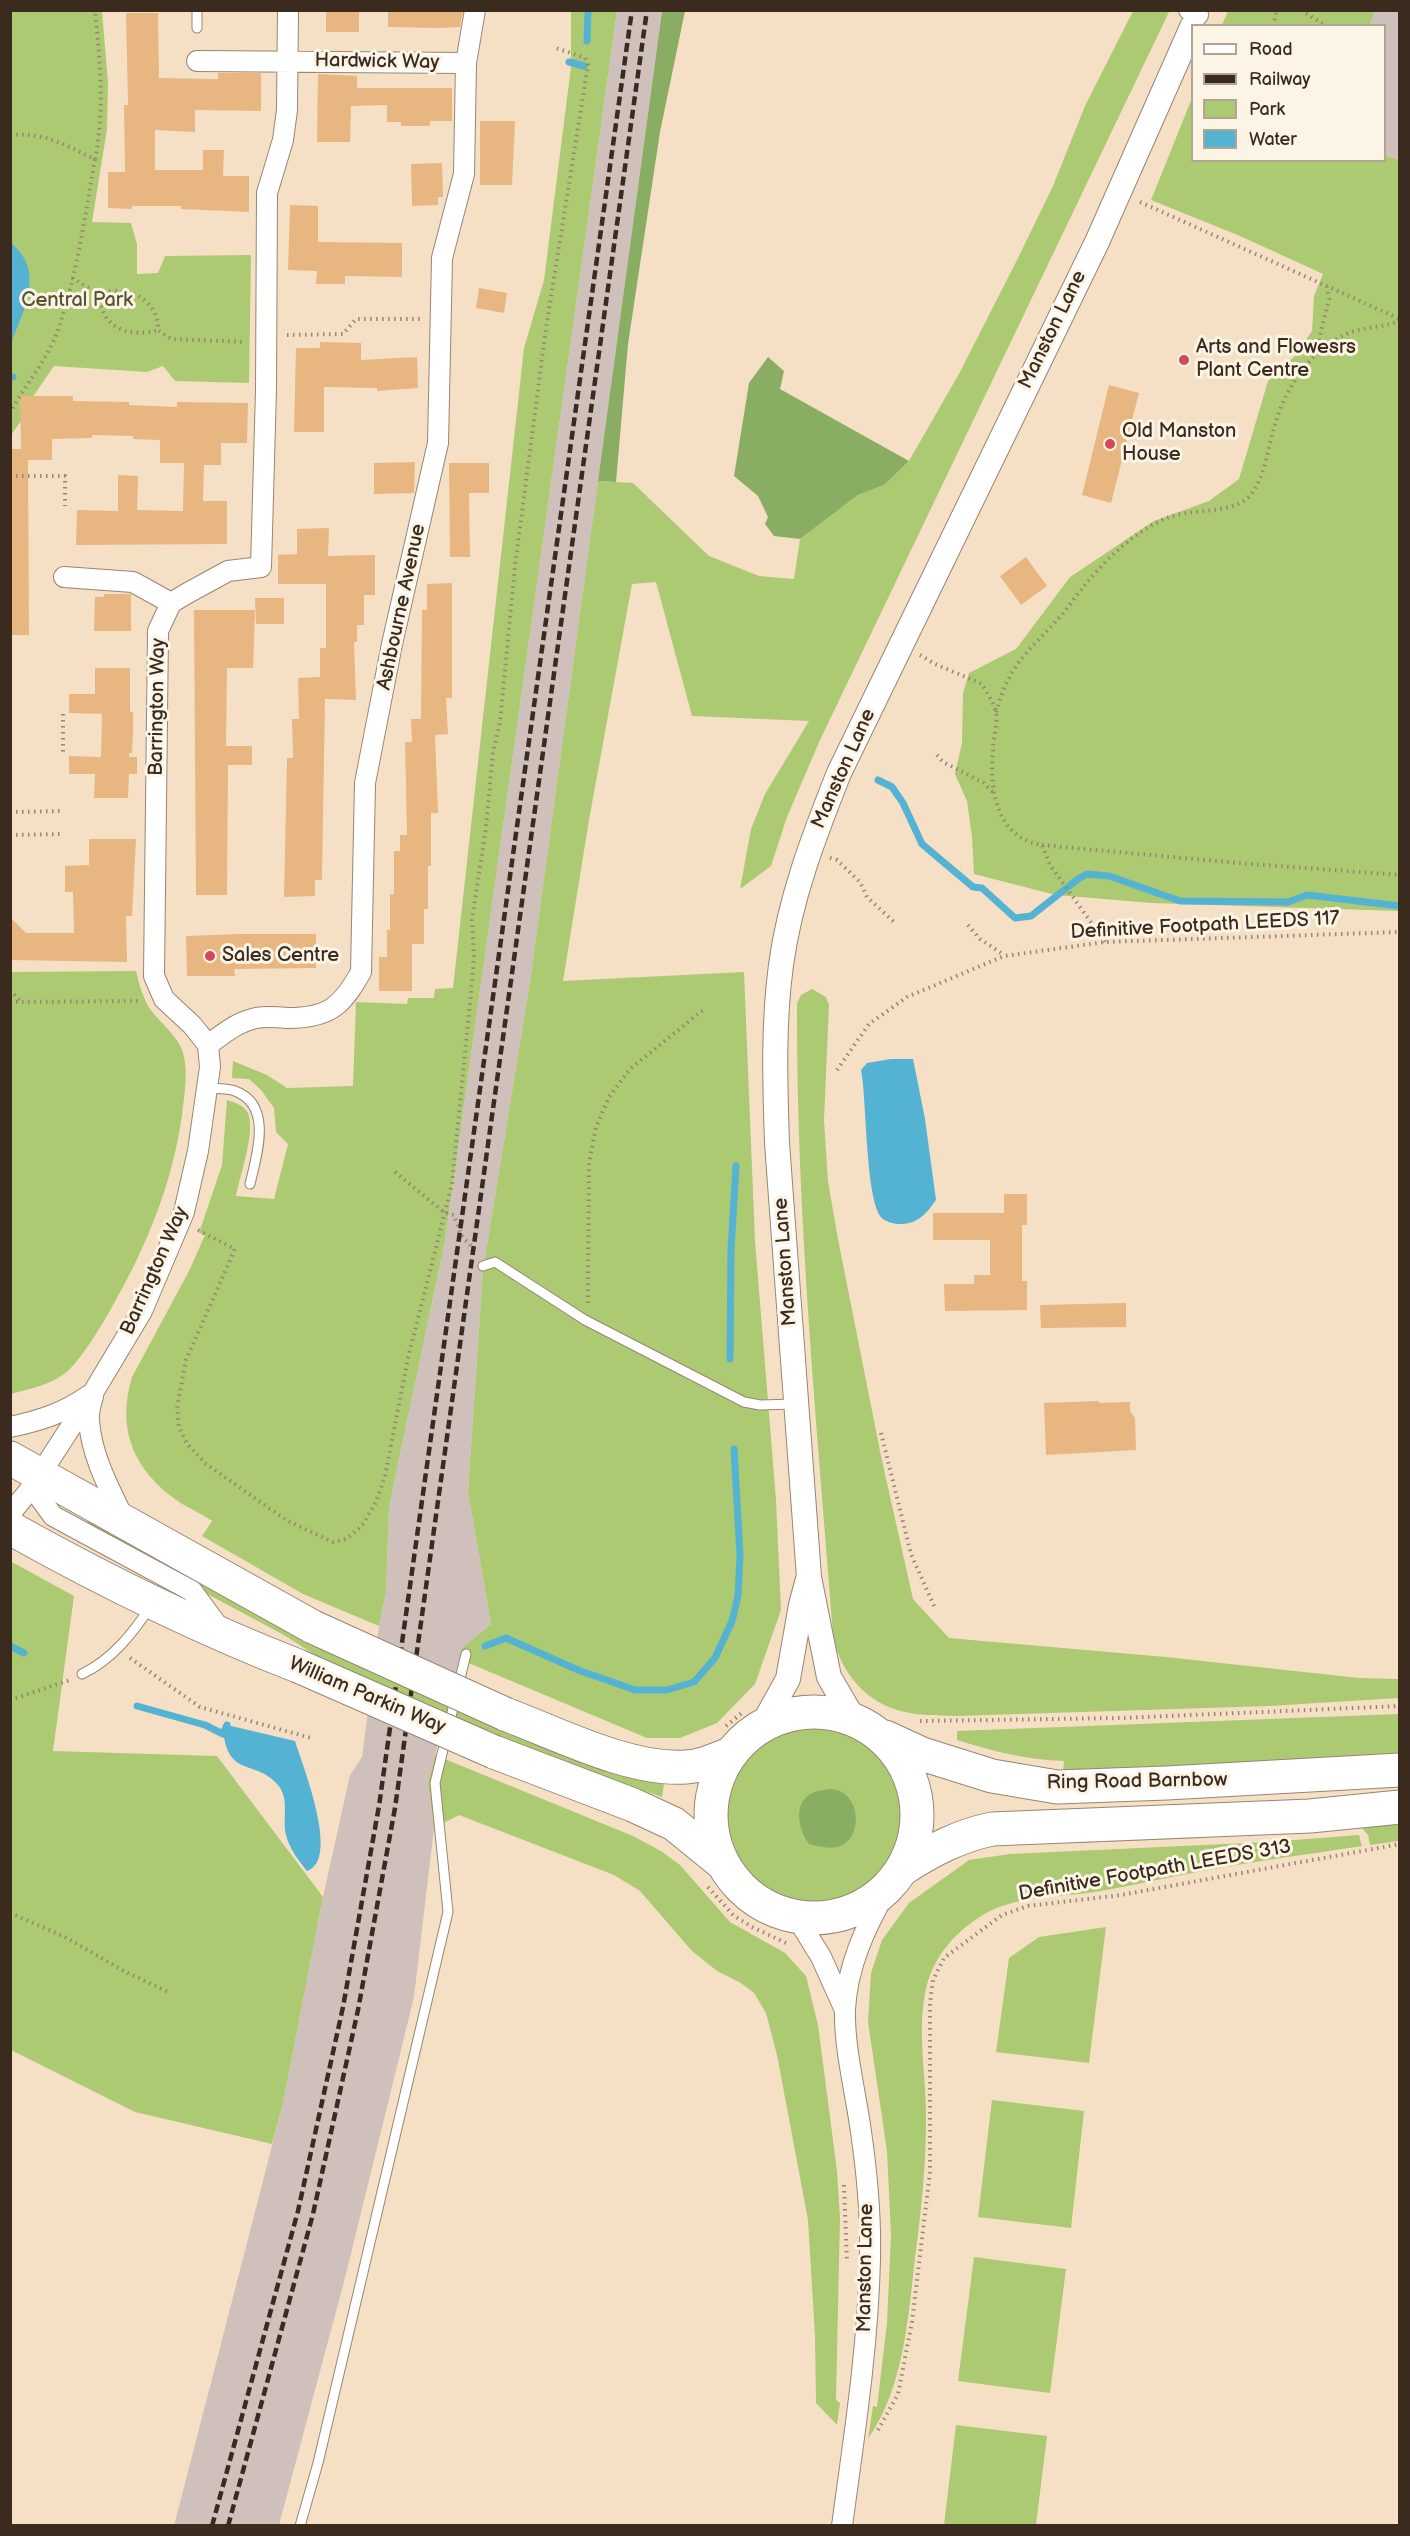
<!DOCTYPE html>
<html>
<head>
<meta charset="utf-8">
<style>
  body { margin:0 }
  #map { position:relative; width:1410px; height:2536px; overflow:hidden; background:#f6e0c5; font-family:"Balsamiq Sans",sans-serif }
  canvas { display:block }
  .frame { position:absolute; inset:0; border:12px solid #3b2a1e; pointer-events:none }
  .legend { position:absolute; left:1191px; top:24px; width:195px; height:138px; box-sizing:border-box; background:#fcf5e5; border:2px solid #afa495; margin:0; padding:8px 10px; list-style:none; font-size:18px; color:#3b2a1e }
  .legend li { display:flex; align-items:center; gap:12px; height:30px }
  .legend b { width:30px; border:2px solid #afa495 }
</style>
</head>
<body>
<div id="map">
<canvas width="1410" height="2536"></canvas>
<div class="frame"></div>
<ul class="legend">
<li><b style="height:8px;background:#fff"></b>Road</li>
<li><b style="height:8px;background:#3b2a1e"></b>Railway</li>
<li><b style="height:16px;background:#acca71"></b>Park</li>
<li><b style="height:16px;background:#54b2d2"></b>Water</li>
</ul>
</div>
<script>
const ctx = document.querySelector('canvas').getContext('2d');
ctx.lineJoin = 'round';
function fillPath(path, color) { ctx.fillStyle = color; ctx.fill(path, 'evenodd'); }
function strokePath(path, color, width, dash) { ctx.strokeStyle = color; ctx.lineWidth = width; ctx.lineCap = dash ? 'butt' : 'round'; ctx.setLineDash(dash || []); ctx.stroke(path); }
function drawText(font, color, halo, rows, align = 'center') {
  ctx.font = font + ' "Balsamiq Sans",sans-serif'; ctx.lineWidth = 6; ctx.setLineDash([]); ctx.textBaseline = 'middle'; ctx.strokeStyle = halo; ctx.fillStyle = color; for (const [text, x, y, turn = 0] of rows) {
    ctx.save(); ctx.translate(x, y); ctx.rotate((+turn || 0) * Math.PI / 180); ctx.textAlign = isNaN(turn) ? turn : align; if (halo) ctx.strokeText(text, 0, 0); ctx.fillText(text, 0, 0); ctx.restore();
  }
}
const industrial = new Path2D(`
  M617,11h45l-132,971 -47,288 -15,222 23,132 -29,24 -34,135 6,45 -20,169 -68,277 -67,251 -105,1 109,-423 40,-206 27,-122 12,-18 17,-131 7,-34 3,-85 56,-266z
  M1375,11h24v149l-14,-5 -1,-129h-14z`);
const green = new Path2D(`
  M11,11h91l6,72 -1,46 -15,93 39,1 6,21v30l21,-1 7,-17 86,-1 -2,128 -74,-2 -12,-15 -16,6 -93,-6 -24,35 -4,13 -15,21z
  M571,11h46l-172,1230 -56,266 -3,85 -7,34 -76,-32 -101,-58 10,-15c-10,-7 -22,-12 -33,-19 -45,-31 -63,-72 -47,-125l57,-106 16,-36 -6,-2 23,-68 5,-65c9,3 19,6 22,16 5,21 -9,59 -13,80l38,3 14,-55 -12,-12 -2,-24 -13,-18 -12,-11 -17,-1 1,-17 34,14 20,13 66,-2 3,-84 51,2 1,-6h26l1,-9 18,-1 71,-640 20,-68 27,-213z
  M1133,11l36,1 -349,728 -33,77 -16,49 -31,23 11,-60 14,-35 44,-73 -117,-5 -36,-134 -24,2 -43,236 -26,161 181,-9 11,269 21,259 5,110 -26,74 -38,39 -37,15h-33l-188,-79 3,-11 29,-24 -23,-132 15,-222 47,-288 68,-501 35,2 76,73 50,20 35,3 6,-40 58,-44 26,-10 25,-24 51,-89 58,-114 35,-72 32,-80z
  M1228,11l147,-1v1l-5,14h-148z
  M1192,98v62h192l1,-5 14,5v751l-247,-8 -96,-8 -82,-21 -2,-37 -5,-36 -12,-27 7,-31 1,-50 6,-20 47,-24 54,-72 84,-56 55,-20 30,-22 29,-98 28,-26 16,-24 2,-35 9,-22 -83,-38 -89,-36z
  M136,971c3,13 7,27 14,38 11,15 31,29 34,48 4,18 0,40 -2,58 -10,72 -38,137 -74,199 -11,19 -24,40 -39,56 -15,14 -39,19 -58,24v-422z
  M812,989l14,8 3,8 -5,115 4,61 10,58 43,217 32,143 36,39 217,19 193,21 40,1v19l-130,8 -312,10c-17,-1 -35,0 -52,-4 -38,-8 -65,-39 -72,-77 -16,-210 -37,-421 -36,-632l4,-8z
  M89,1519l552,260 23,5 -2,13 -110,-38 -224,-96 -46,-29 -198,-106z
  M10,1561l64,35 -21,155 164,5 106,141 -40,206 -11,41 -137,-32 -124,-62z
  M1399,1714v40l-336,19 1,-12c-38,-1 -72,-10 -107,-21v-9z
  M726 1815a88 88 0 1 1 176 0a88 88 0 1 1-176 0Z
  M435,1755l198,81 28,15 19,14 50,57 55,31 21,23 12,49 19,146 3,46 -4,183 4,3 -3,22 -21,-22 -1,-67 -7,-116 -31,-165 -11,-42 -12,-20 -13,-10 -24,-12 -25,-20 -52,-60 -26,-16 -155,-60 -25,13 -6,-45z
  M1399,1819v22l-29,4 -2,-10 -7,-8 -162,11 -123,5v-4z
  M1359,1835l3,11c-53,8 -106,15 -159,25 -34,6 -68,14 -102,20 -36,6 -78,4 -111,20 -32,17 -59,46 -65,83 -8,41 2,85 1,127 0,46 -5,92 -11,137 -7,61 -11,129 -47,181l5,-33 4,1 10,-84 4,-88 -4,-84 -19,-129 3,-49 11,-33 27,-37 60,-43 41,-6 258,-12z
  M1106,1927l-17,136 -93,-11 13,-94 30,-21z
  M992,2100l92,11 -13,117 -93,-11z
  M974,2257l92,12 -16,124 -92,-12z
  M956,2425l91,11 -11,89h-92z`);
const forest = new Path2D(`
  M662,11h23l-25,121 -32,212 -12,138 -18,-1z
  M768,357l16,14 -4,18 129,72 -25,24 -26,10 -58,44 -26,-3 -9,-12 3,-7 -10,-21 -24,-20 15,-93z
  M828,1789c35,-1 36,53 9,58 -10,2 -19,-1 -28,-3 -10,-13 -16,-39 0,-49 5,-4 12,-4 19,-6z`);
const water = new Path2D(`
  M11,243c34,28 14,65 0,100z
  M891,1059h22l12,60 11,81c-10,14 -18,24 -36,24 -5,0 -13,-2 -17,-5 -18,-14 -16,-121 -22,-149l6,-7z
  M227,1725l68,16c7,23 46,119 12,130 -8,-10 -18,-23 -21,-36 -4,-17 4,-35 -8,-50 -23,-27 -50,-6 -55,-55z`);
const stream = new Path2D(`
  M587,41l1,-31
  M569,62l15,4
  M10,376l3,1
  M878,780l14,7 11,16 19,41 51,43 9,1 33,30 16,-2 47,-37 9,-5 22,2 71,25 108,1 19,-7 93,11
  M730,1359l1,-109 5,-84
  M10,1646l14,7
  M485,1646l21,-8 72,32 57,20h32l27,-8 21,-24 17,-37 6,-25 2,-41 -6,-106
  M137,1706l68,19 18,9 4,-9`);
const building = new Path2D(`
  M326,10h33v22h-33z
  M388,10h75l-3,17 -21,1 -51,-1z
  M126,13h32l1,65 59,1v-6h43v38l-66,-1v22l-40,-2v40h48v-20h21l-1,26h26v36l-68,-3v-3h-49v3l-24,-1v-36h17l-1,-67h4z
  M318,74l39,2v12h95v33h-22v5h-29v-4h-14v-17l-36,1 -1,36h-33z
  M480,121h35l-3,64h-32z
  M442,163l1,34h-5v8l-26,1 -1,-42z
  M290,205l28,1v36l84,1v34l-57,-1v8h-29l1,-13 -29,-1z
  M479,288l28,5 -3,20 -28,-5z
  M320,342l41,1v17l56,-3 1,31 -41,3v-3l-53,-1v45h-30l2,-84h24z
  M1109,385l30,8 -28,110 -29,-8z
  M20,396h53v5l56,1v3l48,2v-5l71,1 -1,40h-26v22h-17l-1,36h24v43l-151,1 1,-35 41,1v-36l20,1 -1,34 46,1 1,-48h-24v-23l-27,-1v-3l-41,-1v3l-40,1v21h-24l1,175h-19v-186h11z
  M415,462l-1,31 -40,1v-31z
  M449,463h40v30h-20l1,64h-20z
  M329,528l-1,28 47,-1v40h-11v30h-7v17h-3l2,58 -31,-1 -3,181h-7v16l-31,1 3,-139h6l-1,-39h7l-1,-41 22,-1v-29h6v-64h-48v-29l19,-1v-25z
  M1026,557l21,29 -26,19 -21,-29z
  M452,583v115h-6l2,36 -13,1 3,78h-7v53h-3v43h-4v35h-12v47h-33v-34h8v-27h3v-36h4v-43h6v-16h7l-2,-93h7l-1,-23h10l1,-109h5v-26z
  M104,594h27v37h-37l1,-34h9z
  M255,598h29v26h-28z
  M194,610h61l-2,58h-26l-1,78h26v19h-24l-1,130h-31z
  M95,668h35v44h3v22l-1,19h-3v4h8v17h-8l-1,24h-34l1,-24h-26v-18l32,1 1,-43 -33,-1v-19h26z
  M89,839h47l-4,77h-6l1,46 -117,-2v-43l16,16h48l-1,-41h-8v-26l24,-1z
  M240,934h76v34l-82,1 1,7h-48l-1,-40z
  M1004,1194h23v31h-5v56h5v29l-82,1 -1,-27h30v-9h16v-35h-57v-27h71z
  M1126,1303v24l-85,1 -1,-23z
  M1099,1401v2l31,-1v9l5,7 1,32 -90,5 -2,-52z`);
const path = new Path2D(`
  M1301,10l25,16
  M1273,26l4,-16
  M10,135c36,-3 54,10 85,24 -10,57 -18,116 -37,171 -11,31 -33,54 -48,83
  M95,159c10,-49 5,-99 0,-149
  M1140,202l260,117
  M72,278l27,16c27,-9 59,3 59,36l13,9 75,3
  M99,294c1,33 30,45 59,36
  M287,335l56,-1 13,-15h64
  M1316,352l13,-53 -2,-12
  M10,476h55v30
  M920,655l15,9 47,20c4,8 13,20 14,29 2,11 -3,25 -3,37 -4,39 3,88 49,95l8,20 55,77
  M996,712c4,-12 7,-24 13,-34 12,-23 32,-40 49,-59 9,-9 15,-20 23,-29 23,-29 53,-59 86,-72 27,-11 68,-2 85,-25 13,-17 16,-45 22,-65 10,-39 38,-81 77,-96 16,-5 33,-5 49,-11
  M63,714v40
  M937,755l6,7 41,21 11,12
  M10,812l53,-1
  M10,835l52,-1
  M1042,845l196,18 162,12
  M830,858l7,2 23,22 7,15 27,25
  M968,925l12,14 24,16
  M10,990l10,11
  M10,1002l132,-1
  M837,1070l32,-46 38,-27 97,-41 101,-14 295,-10
  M395,1172l50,41 9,2 7,20 16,18
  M198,1230l37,19 -49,111 -9,48 2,19 8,17 19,20 80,56 47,22 13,-3 16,-13 14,-24 9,-26 23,-118 44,-174 19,-191 3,-36 -2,-37 14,-93 7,-75 7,-30 15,-156 31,-238 42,-263 -3,-7 -29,-10
  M588,1303l1,-140 7,-36 13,-30 21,-28 73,-59
  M881,1433l30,121 23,52
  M130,1658l70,49 111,31
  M10,1700l60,-20
  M920,1721l202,-3 278,-12
  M726,1726l17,-14
  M708,1887l25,28 19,12 36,17
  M10,1913l55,24 59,34 46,22
  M844,2185l3,76
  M878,2430l20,-36 14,-72 18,-150v-169l3,-23 11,-22 58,-43 26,-9 93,-11 279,-51`);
const service = new Path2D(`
  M197,28v-18
  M206,1088c9,1 21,0 29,3 38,14 22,63 15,93
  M483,1266l12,-4 90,58 159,82 16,3 34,-1
  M82,1674c31,-15 50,-40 69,-68
  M300,2526l18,-63 130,-551 -13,-129 31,-129`);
const minor = new Path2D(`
  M1189,10l9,5
  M197,61l269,2
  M64,577l69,5 38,21
  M208,1045c15,-11 29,-23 48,-27 10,-2 22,-1 32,0 41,0 54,-12 73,-46l4,-189 27,-139 46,-201 4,-185 22,-84 2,-111 9,-53
  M93,1396c-2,8 -5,16 -4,24 2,35 20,68 35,99
  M10,1427c29,-6 54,-14 78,-31
  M32,1487l21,29 139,75 28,38
  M10,1514l22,-27 62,-96 48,-80 42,-99 14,-61 12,-84 -2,-22 -16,-20 -28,-26 -10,-23 4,-345 13,-28 15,-9 42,-23 33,-4 5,-177 1,-197 16,-53 4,-30 1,-100
  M797,1918l24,39 24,53
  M842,2526c12,-89 26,-178 28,-267 1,-42 -3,-86 -9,-127 -5,-38 -17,-84 -16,-122 2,-43 20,-82 41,-119`);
const tertiary = new Path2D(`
  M853,1718l-24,-41 -20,-100 -32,-434c-2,-60 -4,-119 4,-178 9,-67 33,-129 58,-192l258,-531 95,-215
  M763,1724l25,-45 13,-74 7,-26`);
const trunk = new Path2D(`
  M10,1458l303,169
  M10,1528c93,52 190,100 288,138
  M711 1815a103 103 0 1 1 206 0a103 103 0 1 1-206 0Z
  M505,1714c53,20 125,57 181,53 16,-1 29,-7 44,-13
  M885,1737l37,17 70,22 65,11 110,-4 233,-13
  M494,1752l139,53 41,19 48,39
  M904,1868c28,-18 55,-32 88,-39l318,-13 90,-9`);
const rail = new Path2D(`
  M212,2526l86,-315 45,-204 36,-201 253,-1796
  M228,2526l85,-312 45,-204 37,-202 252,-1798`);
const trunkBridge = new Path2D(`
  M313,1627l192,87
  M298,1666l196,86`);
const markers = [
  [1184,360,6,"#d1495b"],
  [1110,444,6,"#d1495b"],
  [210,956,6,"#d1495b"]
];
const streetNames = [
  ["Hardwick Way",377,62,1],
  ["Manston Lane",1053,330,-64],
  ["Ashbourne Avenue",402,607,-78],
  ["Barrington Way",158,707,-89],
  ["Manston Lane",844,769,-66],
  ["Definitive Footpath LEEDS 117",1205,926,-3],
  ["Manston Lane",786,1262,-94],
  ["Barrington Way",155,1271,-66],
  ["William Parkin Way",367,1696,23],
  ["Ring Road Barnbow",1137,1782,-1],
  ["Definitive Footpath LEEDS 313",1155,1871,-10],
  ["Manston Lane",866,2268,-89]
];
const parkNames = [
  ["Central Park",77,301]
];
const poiNames = [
  ["Arts and Flowesrs",1196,348],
  ["Plant Centre",1196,371],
  ["Old Manston",1122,432],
  ["House",1122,455],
  ["Sales Centre",222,956]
];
fillPath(industrial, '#cfc0bb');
fillPath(green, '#acca71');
fillPath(forest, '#89ae63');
fillPath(water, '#54b2d2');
strokePath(stream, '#54b2d2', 7);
fillPath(building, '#e8b681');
strokePath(service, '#988572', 11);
strokePath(minor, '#988572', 22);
strokePath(tertiary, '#988572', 26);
strokePath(trunk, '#988572', 35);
strokePath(path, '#988572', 4, [1.5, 4.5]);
strokePath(service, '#fff', 9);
strokePath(minor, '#fff', 20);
strokePath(tertiary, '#fff', 24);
strokePath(trunk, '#fff', 33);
strokePath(rail, '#3b2a1e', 4.5, [9, 4.5]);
strokePath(trunkBridge, '#988572', 35, []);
strokePath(trunkBridge, '#fff', 33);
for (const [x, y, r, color] of markers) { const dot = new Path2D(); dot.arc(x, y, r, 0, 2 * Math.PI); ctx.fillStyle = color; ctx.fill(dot); strokePath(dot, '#fcf5e5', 2); }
drawText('20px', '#3b2a1e', '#fcf5e5', streetNames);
drawText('20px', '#575233', '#fcf5e5', parkNames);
drawText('20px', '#3b2a1e', '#fcf5e5', poiNames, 'left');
</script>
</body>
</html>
